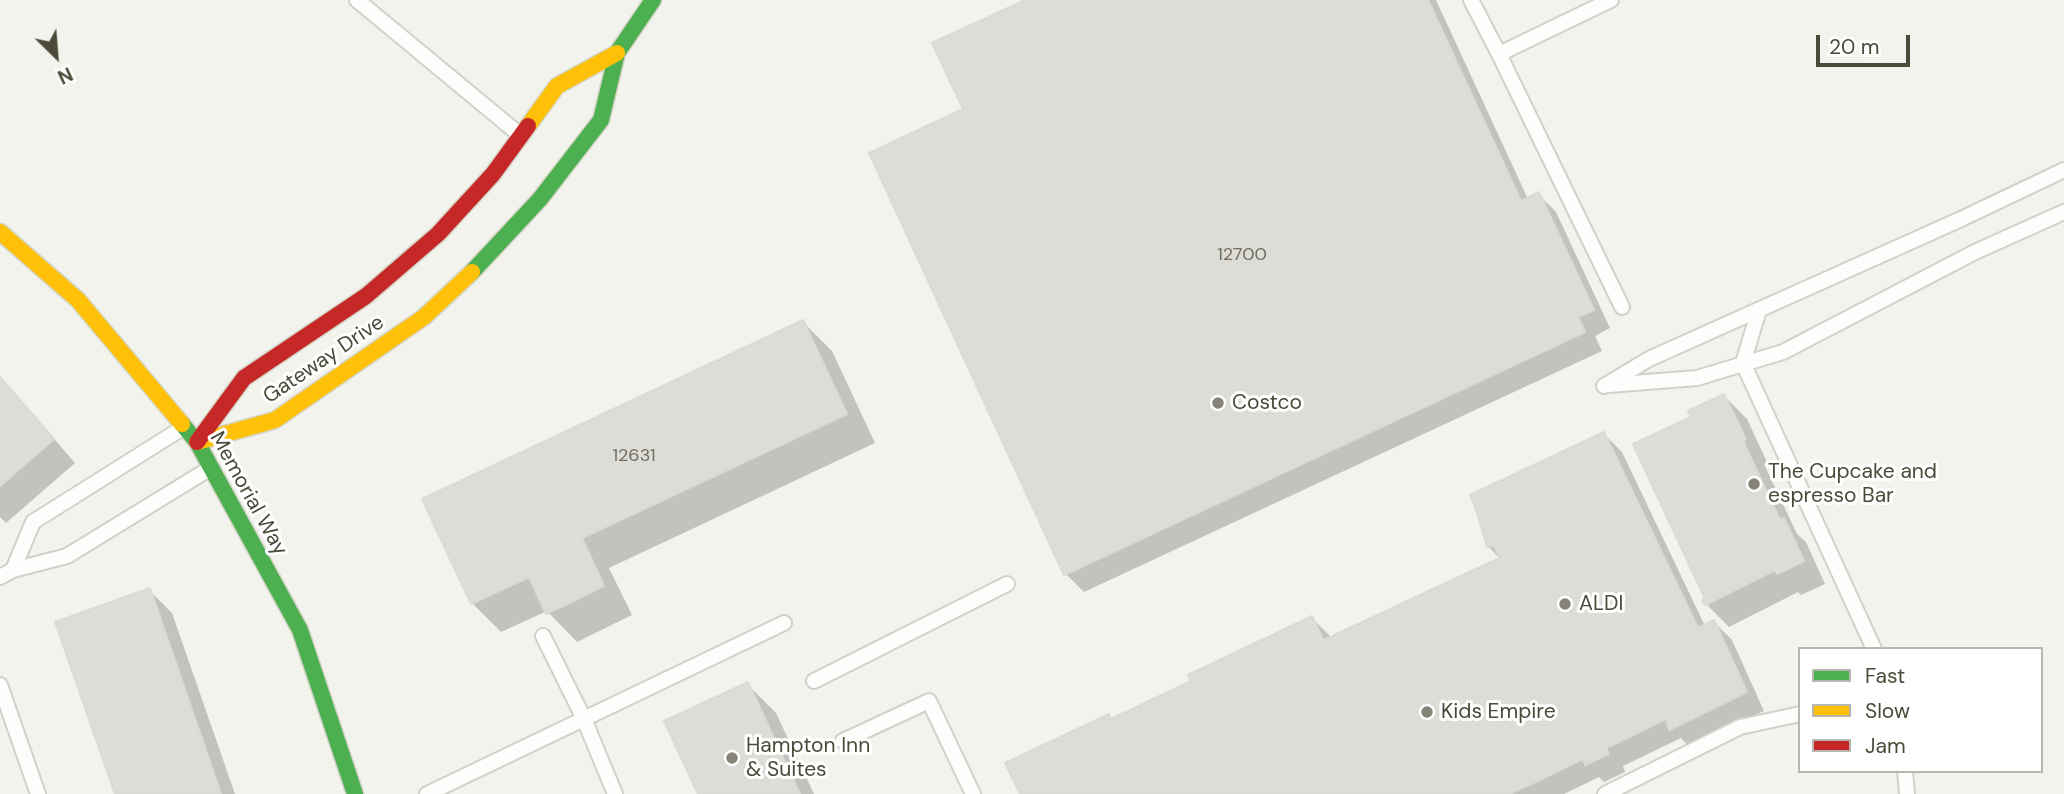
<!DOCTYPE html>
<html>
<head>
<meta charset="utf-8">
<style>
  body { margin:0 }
  #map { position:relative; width:2064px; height:794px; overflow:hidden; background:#f3f3ee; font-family:"DM Sans",sans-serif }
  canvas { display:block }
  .legend { position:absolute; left:1798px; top:647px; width:245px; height:126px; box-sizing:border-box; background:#fff; border:2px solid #b7b6af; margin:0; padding:9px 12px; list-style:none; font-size:21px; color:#4b4938 }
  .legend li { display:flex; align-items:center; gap:14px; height:35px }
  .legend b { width:35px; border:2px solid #b7b6af }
  .north { position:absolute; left:21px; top:21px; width:70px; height:70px; -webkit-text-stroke:5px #fff; paint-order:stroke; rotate:155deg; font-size:19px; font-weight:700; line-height:28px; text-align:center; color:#4b4938 }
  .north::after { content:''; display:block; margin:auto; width:24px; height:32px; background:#4b4938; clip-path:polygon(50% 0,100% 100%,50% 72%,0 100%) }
  .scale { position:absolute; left:1816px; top:35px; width:94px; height:32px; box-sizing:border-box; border:4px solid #4b4938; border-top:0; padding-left:9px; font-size:21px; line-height:24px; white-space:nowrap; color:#4b4938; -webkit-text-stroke:5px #fff; paint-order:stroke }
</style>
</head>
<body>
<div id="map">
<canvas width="2064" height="794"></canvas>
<ul class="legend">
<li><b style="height:9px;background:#4caf50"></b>Fast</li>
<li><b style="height:9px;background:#ffc107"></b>Slow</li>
<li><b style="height:9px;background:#c62828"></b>Jam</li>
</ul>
<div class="north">N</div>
<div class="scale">20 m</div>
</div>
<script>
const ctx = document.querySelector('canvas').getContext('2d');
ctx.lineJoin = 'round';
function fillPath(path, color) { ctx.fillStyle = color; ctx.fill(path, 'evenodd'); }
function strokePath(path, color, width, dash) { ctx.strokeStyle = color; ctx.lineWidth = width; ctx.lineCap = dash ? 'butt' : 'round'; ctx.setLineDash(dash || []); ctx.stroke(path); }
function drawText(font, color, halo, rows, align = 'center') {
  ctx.font = font + ' "DM Sans",sans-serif'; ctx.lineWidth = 6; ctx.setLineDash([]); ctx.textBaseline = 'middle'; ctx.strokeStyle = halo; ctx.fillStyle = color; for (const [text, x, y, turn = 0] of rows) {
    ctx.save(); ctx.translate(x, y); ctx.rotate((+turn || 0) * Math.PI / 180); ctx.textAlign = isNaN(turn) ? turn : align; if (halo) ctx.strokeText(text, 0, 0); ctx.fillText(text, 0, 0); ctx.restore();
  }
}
const shadow = new Path2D(`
  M1029,0h407l92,199 10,-5 18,18 54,116 -15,8 7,15 -518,241 -18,-18 -101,-464z
  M803,322l29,29 43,92 -266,125 23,47 -55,27 -30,-31 -46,21 -29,-29z
  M0,376l75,87 -69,60 -6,-6z
  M1724,396l23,23 20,43 -3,2 33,70 9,8 19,42 -24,11 -3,-3 -69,35 -23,-23 2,-5 -14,-181z
  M1604,434l18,18 83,174 9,-4 18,18 32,71 -75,36 -8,-9 -58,28 2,6 -21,10 -5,-5 -35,17h-542l86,-78 5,5 80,-39 119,-64 20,20 169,-78 -13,-14z
  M149,590l23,23 63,181h-118z
  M747,684l29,29 38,81h-114z`);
const building = new Path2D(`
  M1025,0h403l93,201 18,-9 55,118 -16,7 7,15 -521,243 -195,-422 94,-44 -31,-66z
  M803,320l44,94 -265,124 22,48 -58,28 -17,-37 -58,27 -49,-105z
  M0,377l54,62 -54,47z
  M1724,394l22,45 -3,2 37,79 4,-2 20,43 -27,13 -2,-4 -70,35 -3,-5 3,-1 -72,-155 58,-27 -3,-6z
  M1604,432l94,196 16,-8 33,72 -78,38 -3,-11 -60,29 3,6 -24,11 -2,-6 -54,26 -92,-198 63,-29 -6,-12 -7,1 -10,-34 -7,-18z
  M1437,587l92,198 -20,9h-112l-73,-154z
  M150,588l71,206h-106l-60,-172z
  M1312,616l85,178h-377l-15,-31 104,-49 2,5 80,-38 -3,-6z
  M748,682l52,112h-102l-34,-73z`);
const lane = new Path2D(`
  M357,0l163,135
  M1471,0l28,54 123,253
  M1499,54l112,-54
  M1759,310l-16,53 131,286
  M1609,385l88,-7 86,-26 192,-100 89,-40
  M1604,386l45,-27 310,-139 105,-50
  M13,570l20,-48 151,-95
  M0,577l13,-7 54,-14 142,-87
  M543,636l41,83 31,75
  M814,681l193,-97
  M0,685l38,109
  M843,741l86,-40 44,93
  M1905,771l2,23
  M427,794l357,-171
  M1605,794l135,-67 60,-13`);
const fast = new Path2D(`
  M472,272l68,-73 61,-79 16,-67 36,-53
  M182,424l15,18 103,188 55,164`);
const slow = new Path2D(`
  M528,126l29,-40 60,-33
  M0,232l78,68 104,124
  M197,442l78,-22 149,-103 48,-45`);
const jam = new Path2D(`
  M197,442l47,-64 122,-82 72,-62 55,-60 35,-48`);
const markers = [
  [1218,403,7,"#868478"],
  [1754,484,7,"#868478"],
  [1565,604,7,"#868478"],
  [1427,712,7,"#868478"],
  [732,758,7,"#868478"]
];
const numberNames = [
  ["12700",1242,255],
  ["12631",634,456]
];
const streetNames = [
  ["Gateway Drive",324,360,-34],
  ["Memorial Way",248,494,61]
];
const poiNames = [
  ["Costco",1232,403],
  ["The Cupcake and",1768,472],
  ["espresso Bar",1768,496],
  ["ALDI",1579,604],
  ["Kids Empire",1441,712],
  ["Hampton Inn",746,746],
  ["& Suites",746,770]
];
fillPath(shadow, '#0003');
fillPath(building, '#dddcd6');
strokePath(building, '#dbdbd3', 2);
strokePath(lane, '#d1d1cb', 18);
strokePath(fast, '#d4d4c6', 19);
strokePath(slow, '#d4d4c6', 19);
strokePath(jam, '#d4d4c6', 19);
strokePath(lane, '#fdfdfc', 14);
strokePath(fast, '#4caf50', 16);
strokePath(slow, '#ffc107', 16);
strokePath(jam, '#c62828', 16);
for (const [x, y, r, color] of markers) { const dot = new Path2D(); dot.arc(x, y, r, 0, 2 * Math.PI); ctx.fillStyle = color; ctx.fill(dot); strokePath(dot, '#fff', 2.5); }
drawText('18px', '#706e60', null, numberNames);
drawText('21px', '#4b4938', '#fff', streetNames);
drawText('21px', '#4b4938', '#fff', poiNames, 'left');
</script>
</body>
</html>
